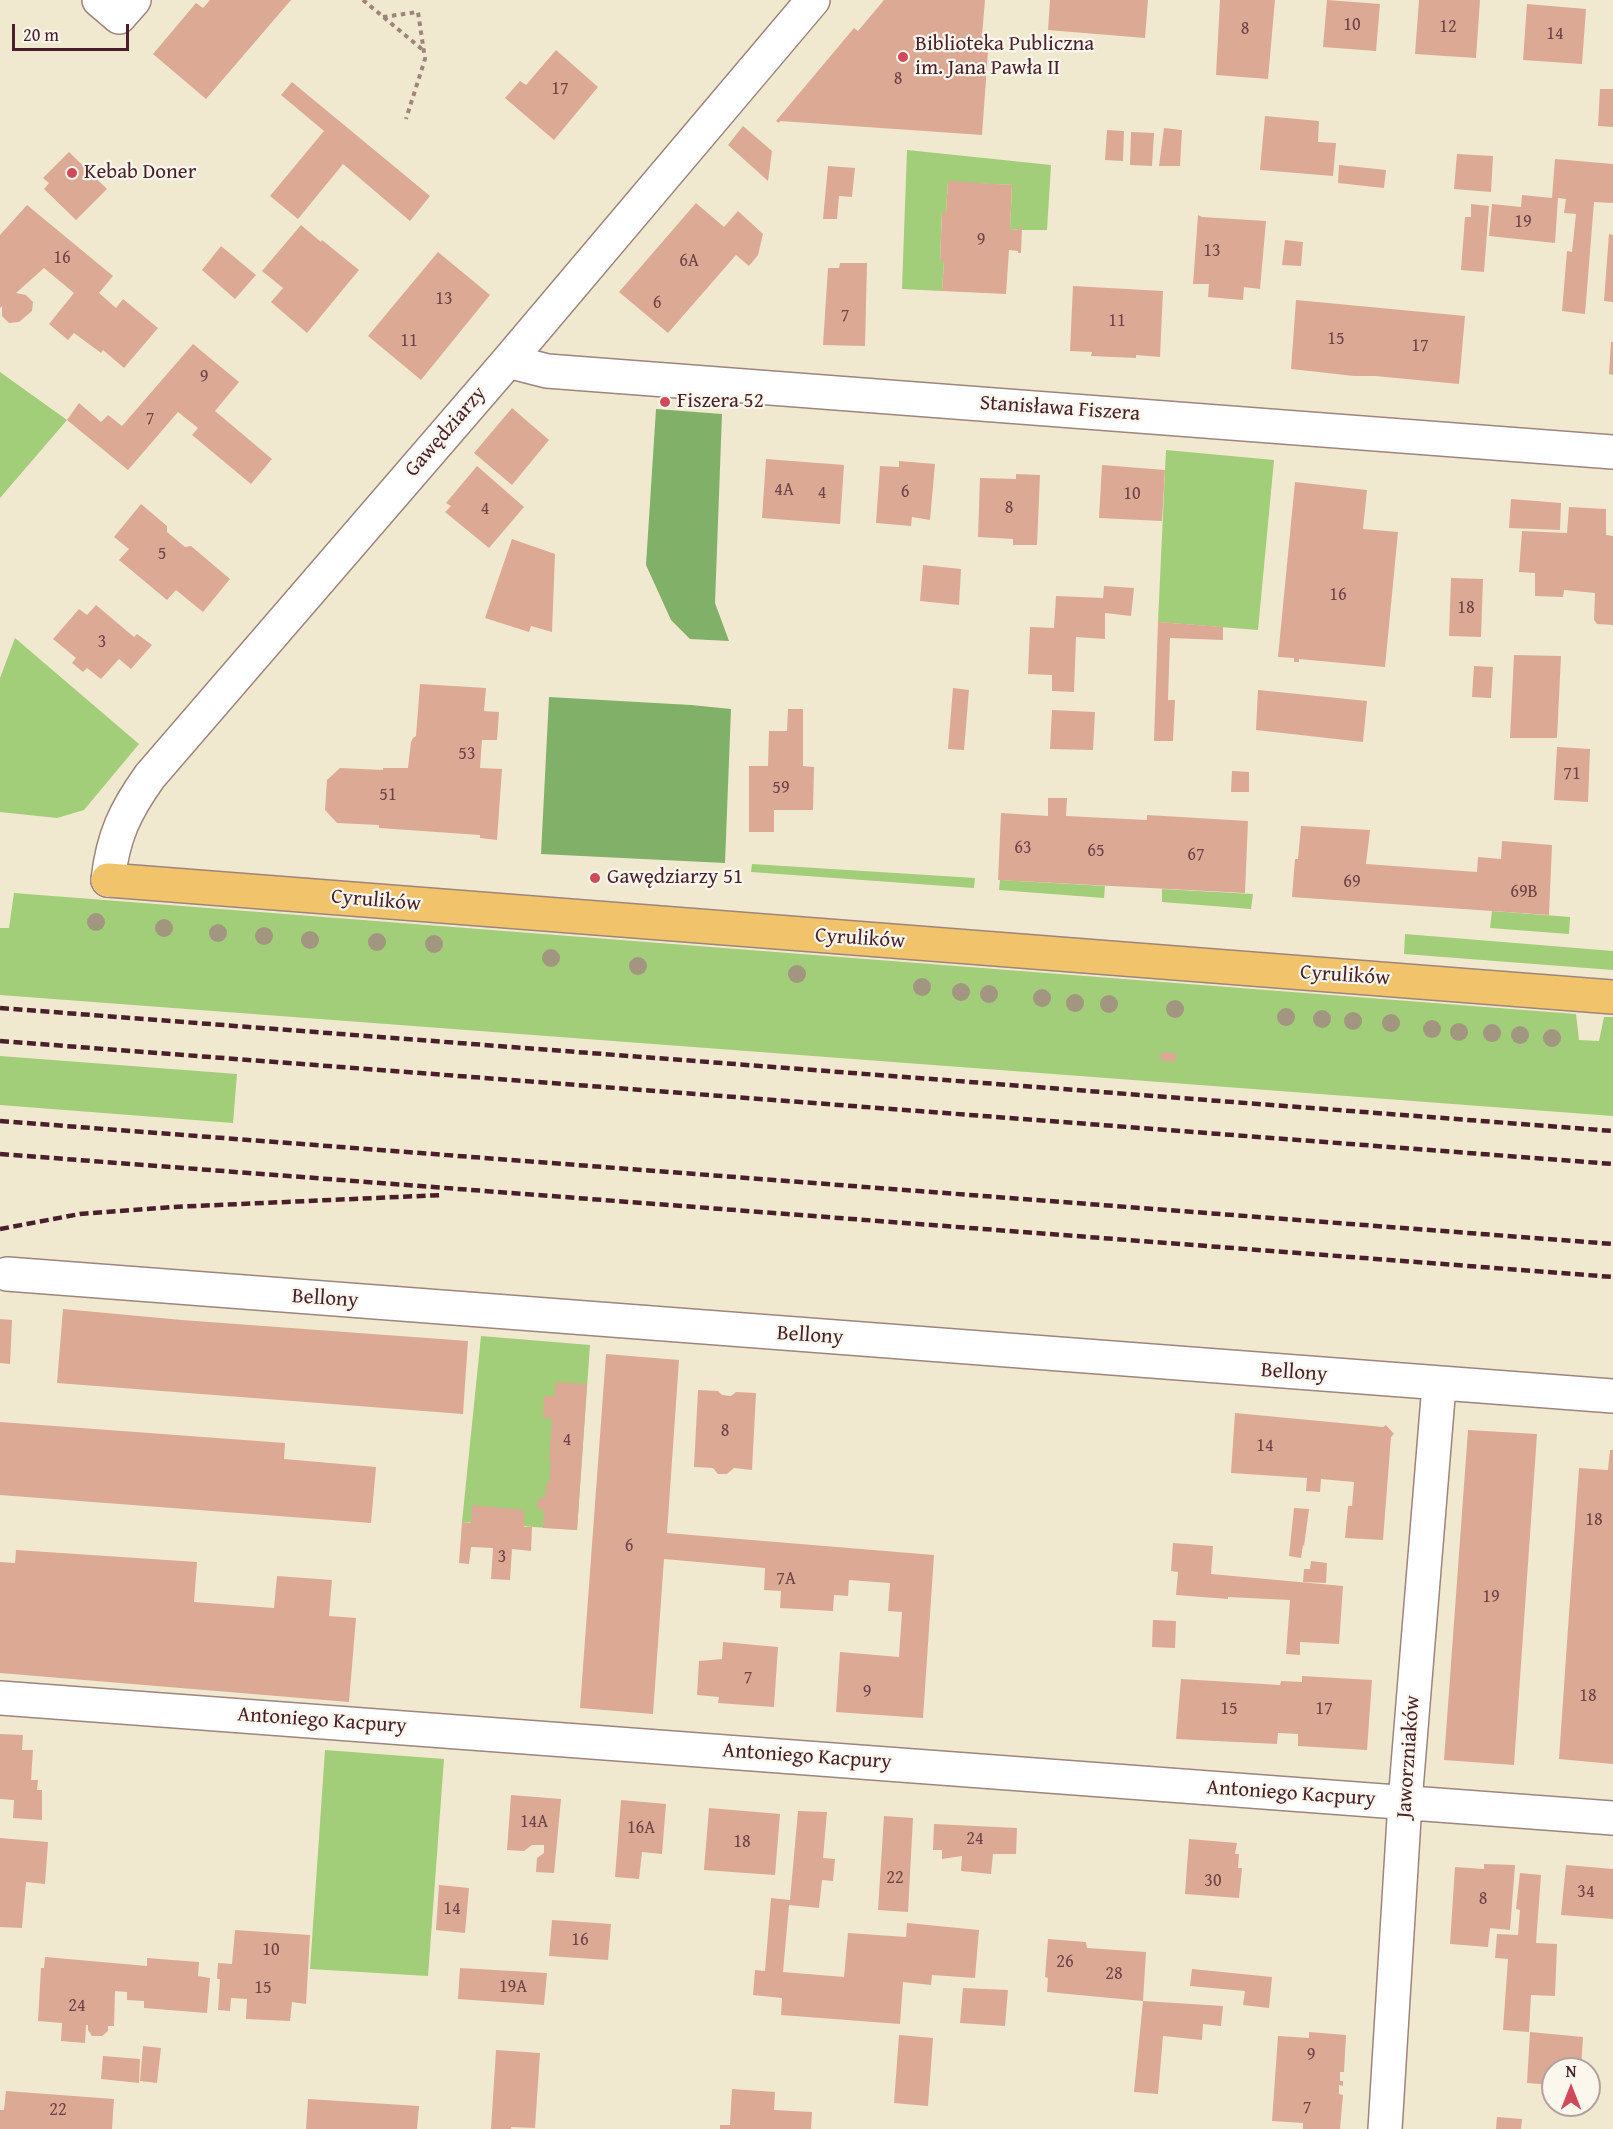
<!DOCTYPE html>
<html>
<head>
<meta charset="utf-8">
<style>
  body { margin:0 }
  #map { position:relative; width:1613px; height:2129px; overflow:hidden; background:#f1e9cf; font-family:"Gentium Book Plus",serif }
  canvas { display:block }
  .north { position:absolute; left:1541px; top:2057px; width:60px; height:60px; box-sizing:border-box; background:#fbf7ec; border:2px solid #b4a19f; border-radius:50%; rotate:0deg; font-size:16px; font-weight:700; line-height:24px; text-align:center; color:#4a1f2b }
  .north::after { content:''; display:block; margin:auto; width:21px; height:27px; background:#d1495b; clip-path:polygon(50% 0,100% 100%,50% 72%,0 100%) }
  .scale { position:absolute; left:12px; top:24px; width:117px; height:27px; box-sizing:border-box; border:3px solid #4a1f2b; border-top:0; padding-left:8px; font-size:18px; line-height:21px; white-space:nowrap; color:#4a1f2b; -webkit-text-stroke:4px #fbf7ec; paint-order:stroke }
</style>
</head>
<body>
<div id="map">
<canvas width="1613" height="2129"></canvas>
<div class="north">N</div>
<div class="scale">20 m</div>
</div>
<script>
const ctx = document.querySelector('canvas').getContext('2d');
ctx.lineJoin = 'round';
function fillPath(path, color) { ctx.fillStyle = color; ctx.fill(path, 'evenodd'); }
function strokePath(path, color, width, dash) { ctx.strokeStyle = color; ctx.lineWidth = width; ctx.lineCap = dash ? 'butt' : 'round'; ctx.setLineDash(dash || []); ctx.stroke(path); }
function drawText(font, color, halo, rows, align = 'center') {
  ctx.font = font + ' "Gentium Book Plus",serif'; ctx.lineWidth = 4.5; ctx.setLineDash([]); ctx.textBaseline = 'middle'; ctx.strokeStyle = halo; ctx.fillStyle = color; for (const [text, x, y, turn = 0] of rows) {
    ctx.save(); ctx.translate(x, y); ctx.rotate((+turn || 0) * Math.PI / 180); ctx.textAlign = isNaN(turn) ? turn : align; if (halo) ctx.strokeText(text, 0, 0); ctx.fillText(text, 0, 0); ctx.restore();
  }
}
const green = new Path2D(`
  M907,150l144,15 -4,65h-25l-2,-3 -1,3 -9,-1 2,-44 -64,-3 -2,30h-4l-2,48 4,1 -2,30 -40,-2z
  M0,372l67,48 -67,78z
  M1166,450l108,10 -16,170 -100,-8z
  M15,638l124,106 -55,66 -27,8 -57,-6v-134z
  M752,864l223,14 -1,10 -223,-16z
  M1000,880l105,6 -1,12 -105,-8z
  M1162,889l91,5 -2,15 -89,-7z
  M14,893l1562,121 3,26 20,1 5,-24h9v99l-1613,-121v-67h9z
  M1492,911l78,6 -1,17 -79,-6z
  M1405,934l208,17v19l-209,-16z
  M0,1056l237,18 -4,49 -233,-18z
  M481,1336l109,9 -13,185 -115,-8z
  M325,1750l119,9 -16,217 -118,-7z`);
const forest = new Path2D(`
  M656,409l66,5 -7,189 14,38 -39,-2 -19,-19 -25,-55z
  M549,697l142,8 40,4 -6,154 -184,-9z`);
const building = new Path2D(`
  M210,0h81l-85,99 -53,-45 43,-51 7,5z
  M884,0h101l-3,36 7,1 -7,98 -202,-14 -1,2 -3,-2 78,-93 4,3z
  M1050,0h98l-3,38 -97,-8z
  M1220,0h55l-7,79 -52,-4z
  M1327,0l53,4 -4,47 -53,-4z
  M1419,0h61l-4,58 -61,-4z
  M1527,4l59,5 -4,55 -59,-4z
  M556,50l42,37 -44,53 -49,-42 15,-17 6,4z
  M292,82l138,114 -20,25 -67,-57 -45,55 -28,-23 54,-65 -43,-36z
  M1600,89h13v38l-15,-1z
  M1265,116l54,5 -1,21 18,1 -3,33 -73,-6z
  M743,126l29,25 -4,30 -40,-36z
  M1164,128l18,2 -2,36h-21z
  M1107,130l17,1 -1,30 -18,-1z
  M1131,132l23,1 -2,33 -22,-1z
  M69,152l38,37 -31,31 -32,-31 5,-6 -6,-5z
  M1457,154l36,2 -2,36 -37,-3z
  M1555,159l58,5v39l-19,-1 -9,112 -23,-3 5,-60 5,1 4,-38 -12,-1 2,-14 -8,-1 -3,45 -66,-7 3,-32 29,3 1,-12 30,3z
  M1339,165l47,5 -2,18 -46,-5z
  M828,166l27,2 -3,29 -13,-1 -2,23h-14z
  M948,181l64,4 -2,44 9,1v-3h3l-1,26h-3v-2l-9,-1 -3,44 -64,-3 2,-30h-4l2,-49h4z
  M696,203l28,24 14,-16 25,23 -5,21 -9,11 -13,-11 -68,78 -49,-41z
  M1471,204l18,2 -5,66 -23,-2 4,-53h6z
  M27,205l86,71 -14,17 17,15 7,-9 35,29 -34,40 -21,-18 -2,3 -27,-20 -6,7 -19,-16 25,-31 -30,-25 -28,25 10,2 7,7 -1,9 -13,11 -10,1 -7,-7v-10l-2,2v-73z
  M1198,215l4,2 64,4 -6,68 -16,-2 -1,13 -35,-3 1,-13h-16z
  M301,225l20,17 1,-2 37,30 -52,63 -36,-31 12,-14 -21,-17z
  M1609,234l4,1v67l-9,-1z
  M1285,240l18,2 -2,24 -19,-1z
  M221,246l35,29 -21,24 -33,-29z
  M438,252l52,43 -69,85 -53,-44z
  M840,263h27l-2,83 -42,-1 5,-77h11z
  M1073,286l90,5 -3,66 -24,-2v3l-45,-2 1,-4 -22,-1z
  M1296,300l169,16 -6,68 -84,-8h-21l-63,-7z
  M1611,342h2v33l-4,-1z
  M193,344l46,38 -24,29 57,48 -21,25 -59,-49 6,-7 -20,-16 -50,58 -61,-50 12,-17 22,19 7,-7 14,11z
  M512,408l37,32 -37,45 -38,-32z
  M766,459l78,6 -4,59 -78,-6z
  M899,461l36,3 -5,56 -18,-3 -1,9 -35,-3 4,-57 19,1z
  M1102,465l63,5 -3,51 -63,-3z
  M477,466l47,41 -35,41 -44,-36 6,-6 -5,-3z
  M1016,474l24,1 -3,70h-24v-6l-35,-2 2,-59 36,1z
  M1295,482l72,8 -4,39 35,3 -13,135 -86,-8v3h-5v-4l-16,-1z
  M1511,499l50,4 -1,27 -51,-2z
  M141,504l26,22v6l18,15 6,-1 39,33 -27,33 -27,-22 -9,10 -48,-40 10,-11 -15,-12z
  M1569,507l37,2v26l7,1v89l-16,-1 -3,-4 1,-27 -31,-3 -1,7 -28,-1v-23l-16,-1 3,-41 45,2z
  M512,539l43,15 -3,78 -21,-6 -2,6 -44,-14z
  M923,565l38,4 -2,36 -39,-4z
  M1451,578l32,1 -2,58 -32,-1z
  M1104,586l30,2 -3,28 -26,-3v26l-29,-2 -2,55 -22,-1v-16l-24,-1 2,-47 24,1 2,-32 47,2z
  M96,605l38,32 3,-3 15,11 -21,24 -12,-10 -18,20 -14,-11 -4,4 -11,-9 4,-5 -23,-19 26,-30 8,6z
  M1158,622l65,5v13l-53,-2 -2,62h7l-2,41h-19z
  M1514,655l47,1 -4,82h-47z
  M1474,666l19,1 -2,31 -19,-1z
  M420,684l66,4 -2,23 15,1 -2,28h-15l-2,28 22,1 -5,71 -17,-2v-3l-101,-7v-3l-42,-2 -12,-13 2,-30 13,-12 43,2v-2h25l3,-26 2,-4 3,-2z
  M953,688l16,2 -5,60 -16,-1z
  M1258,690l109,11 -4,41 -107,-12z
  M788,709h15v57l11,1 -1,43h-39v22h-25v-66h19l1,-35h18z
  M1052,710l43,2 -2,38 -43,-1z
  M1557,747l33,2 -2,53 -34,-2z
  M1232,771l17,1v20h-18z
  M1048,798h19l-1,18 81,4v-5l101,6 -3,72 -247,-13 3,-67 47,3z
  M1301,826l69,4 -4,34 111,8 1,-15 23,2 1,-18 50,4 -3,70 -257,-18 3,-38h3z
  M1161,1052l15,1v8h-15z
  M63,1309l119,11 286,21 -5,73 -406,-31z
  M0,1319l12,1 -2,44 -10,-1z
  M606,1354l73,6 -12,173 267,22 -11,163 -87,-6 4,-60 59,5 3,-45 -14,-1 2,-28 -41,-3 -1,16 -14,-1 -1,16 -53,-3 1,-17 -17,-1 1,-22 -101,-9 -11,155 -73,-6z
  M556,1382l31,2 -10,146 -34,-2 1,-18 -7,-1 1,-11h7l1,-14h3l2,-23h-2l3,-42 -9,-2 1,-21h10z
  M698,1390l20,1 4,4 9,1 5,-4 20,1 -4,77 -18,-2 -7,6h-9l-5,-6 -19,-1z
  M1235,1413l148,14 3,-2 8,9 -3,3 -8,103 -38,-2 3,-32h4l2,-24 -33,-3 -1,13 -14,-1 1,-13 -76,-5z
  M0,1422l285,21 -1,16 92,8 -5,56 -371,-28z
  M1468,1430l69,4 -23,331 -70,-5z
  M1610,1450h3v314l-54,-5 20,-291 29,2z
  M472,1505l52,5v17h8l-1,24 -19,-2 -2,31 -19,-1 2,-31 -22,-1 -2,17 -10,-1 3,-41 9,1z
  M1294,1508l15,1 -5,37 -1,-1 -2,13 -12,-2z
  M1173,1543l40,3 -2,28 132,12 -4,58 -39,-2v13l-14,-1 4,-54 -62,-3v2l-52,-4 2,-23 -7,-1z
  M16,1550l181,12 -3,40 80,6 3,-32 55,4 -3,36 27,2 -7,84 -349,-29v-111l15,1z
  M1311,1561l16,2 -1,20 -23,-1 1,-13h6z
  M1153,1620l23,1 -1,27 -23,-1z
  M723,1642l55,5 -4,60 -56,-4 1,-6 -22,-2 2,-34 23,-2z
  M1302,1676l70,4 -5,70 -69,-4v-12l-20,-1 -1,11 -101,-5 5,-60 99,6 1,-4 21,1z
  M0,1734l23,1 -1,15h11l-2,30h7l-1,10h5v30l-29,-2 1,-18 -14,-1z
  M511,1795l50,4 -7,74 -18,-1 1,-14 7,-5v-8h-12l-8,6 -17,-1z
  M621,1800l45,4 -4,50 -20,-2 -3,27 -24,-2z
  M709,1808l71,6 -5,61 -71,-5z
  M798,1811l29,1 -4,46 12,1 -2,22 -11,-1 -3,28 -30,-3 -6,67 61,5 4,-44 58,4 1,-14 72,7 -4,48 -43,-3 -1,10 -28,-3 -3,42 -119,-9 1,-17 -29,-3 2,-25 10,1 6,-73 19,2z
  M884,1816l29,2 -5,94 -30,-2z
  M934,1824l83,4 -1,26h-23l-2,20 -30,-3 1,-15 -20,3v-9h-9z
  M0,1838l48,4 -3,42 -19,-2 -4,46 -22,-1z
  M1189,1839l48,4 -2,11h4l-1,14h4l-3,30 -54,-4z
  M1484,1864l31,1 -5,65 -20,-2 -2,19 -38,-3 5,-77 29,2z
  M1566,1865l47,4v50l-52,-4z
  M1520,1873l21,2 -5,68 21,1 -2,52 -24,-1 -2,37 -26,-2 5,-71 -13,-1 2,-24 21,1 2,-25 -4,-1z
  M439,1885l30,3 -4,45 -29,-3z
  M552,1920l59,4 -3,36 -59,-4z
  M235,1930l75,5 -4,69 -14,-2 -2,19 -44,-2 1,-20 -16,-1 -1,13 -12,-1 2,-31h-3l1,-16 14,1z
  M1048,1939l38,3 1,6 59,4 -3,49 80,5 -2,20 -18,-2 -1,16 -39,-4 -5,58 -24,-2 9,-91 -96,-9 1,-14 -3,-1z
  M45,1957l102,9v-8l52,4 -1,14 12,2 -3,35 -63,-5v-7l-17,-1v-8l-12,-1 -1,35h-6v5l-6,5h-10l-4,-6v-5h-2l-1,18 -24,-2 1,-18 -24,-2 3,-53h3z
  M460,1968l87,5 -3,32 -86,-6z
  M1192,1969l80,8 -3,31 -26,-3 2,-14 -55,-5z
  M963,1988l45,2 -3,36 -45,-3z
  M1309,2032l37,3 -2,37h-4v9h3v5l-4,-1v9l4,1 -3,34h-37v-6l-31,-2 6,-85 31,2z
  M1530,2032l53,5 -2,31 -27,-2 -1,19 -26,-2z
  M899,2035l34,3 -5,68 -34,-3z
  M143,2046l18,2 -4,35 -17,-2z
  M496,2050l44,3 -5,75 -24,-1v2h-20z
  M103,2056l37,3 -1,24 -38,-4z
  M732,2089l43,3 -1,18 38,2 -1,17h-91v-4h10z
  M6,2091l108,8 -2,30h-112v-19h4z
  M308,2099l111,7 -2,23h-111z
  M1497,2117l25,2 -1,10h-25z`);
const path = new Path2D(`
  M363,0l60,50
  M383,17l35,-5 7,47 -19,60`);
const minor = new Path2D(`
  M99,0l20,17 15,-17
  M508,361l39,10 1066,81
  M108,880c5,-44 17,-69 42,-104l358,-415 305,-361
  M7,1274l1606,122
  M0,1698l1613,120
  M1385,2129l20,-327 34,-417`);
const major = new Path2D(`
  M108,880l1505,117`);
const rail = new Path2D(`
  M0,1008l1613,123
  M0,1041l1613,123
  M0,1121l1613,123
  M0,1154l1613,123
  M0,1229l80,-15 93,-7 269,-12`);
const trees = [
  [96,922],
  [164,928],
  [218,933],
  [264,936],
  [310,940],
  [377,942],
  [434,944],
  [551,958],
  [638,966],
  [797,974],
  [922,987],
  [961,992],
  [989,994],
  [1042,998],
  [1075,1003],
  [1109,1004],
  [1175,1009],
  [1286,1017],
  [1322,1019],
  [1353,1021],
  [1391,1023],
  [1432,1029],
  [1459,1032],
  [1492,1033],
  [1520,1035],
  [1552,1038]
];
const markers = [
  [903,57,6,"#d1495b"],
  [72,173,6,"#d1495b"],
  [665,402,6,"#d1495b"],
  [595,878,6,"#d1495b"]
];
const numberNames = [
  ["10",1352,25],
  ["12",1448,27],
  ["8",1245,29],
  ["14",1555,34],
  ["8",898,79],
  ["17",560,89],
  ["19",1523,222],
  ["9",981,240],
  ["13",1212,251],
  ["16",62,258],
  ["6A",689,261],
  ["13",444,299],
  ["6",657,303],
  ["7",845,316],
  ["11",1117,321],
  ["15",1336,339],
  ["11",409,341],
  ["17",1420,346],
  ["9",204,377],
  ["7",150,419],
  ["4A",784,490],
  ["6",905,492],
  ["4",822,493],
  ["10",1132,494],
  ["8",1009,508],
  ["4",485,509],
  ["5",162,554],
  ["16",1338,595],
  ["18",1466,608],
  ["3",102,642],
  ["53",467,754],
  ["71",1572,774],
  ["59",781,788],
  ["51",388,795],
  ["63",1023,848],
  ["65",1096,851],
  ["67",1196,855],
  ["69",1352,882],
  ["69B",1524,892],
  ["8",725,1431],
  ["4",567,1440],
  ["14",1265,1446],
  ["18",1594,1520],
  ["6",629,1546],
  ["3",502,1557],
  ["7A",786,1579],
  ["19",1491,1597],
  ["7",748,1678],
  ["9",867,1692],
  ["18",1588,1696],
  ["15",1229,1709],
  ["17",1324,1709],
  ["14A",534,1822],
  ["16A",641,1828],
  ["24",975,1839],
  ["18",742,1842],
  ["22",895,1878],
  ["30",1213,1881],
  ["34",1586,1892],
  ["8",1483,1899],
  ["14",452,1909],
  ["16",580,1940],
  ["10",271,1950],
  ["26",1065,1962],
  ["28",1114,1974],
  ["19A",513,1987],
  ["15",263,1988],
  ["24",77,2006],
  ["9",1311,2055],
  ["7",1307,2108],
  ["22",58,2110]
];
const poiNames = [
  ["Biblioteka Publiczna",915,45],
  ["im. Jana Pawła II",915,69],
  ["Kebab Doner",84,173],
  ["Fiszera 52",677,402],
  ["Gawędziarzy 51",607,878]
];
const streetNames = [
  ["Stanisława Fiszera",1060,409,4],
  ["Gawędziarzy",446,432,-49],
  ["Cyrulików",376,901,5],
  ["Cyrulików",860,939,4],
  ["Cyrulików",1345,976,4],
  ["Bellony",325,1299,4],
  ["Bellony",810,1336,4],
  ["Bellony",1294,1373,4],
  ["Antoniego Kacpury",322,1721,4],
  ["Antoniego Kacpury",807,1757,4],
  ["Jaworzniaków",1409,1757,-86],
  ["Antoniego Kacpury",1291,1794,4]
];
fillPath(green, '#a2cd79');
fillPath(forest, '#81b069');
fillPath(building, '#dca995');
strokePath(minor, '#9e847d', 36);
strokePath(major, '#9e847d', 36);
strokePath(path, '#9e847d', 4, [4.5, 4.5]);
strokePath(minor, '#fff', 33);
strokePath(major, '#f1c36a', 33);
strokePath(rail, '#4a1f2b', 4.5, [9, 4.5]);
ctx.fillStyle = '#a39681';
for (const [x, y] of trees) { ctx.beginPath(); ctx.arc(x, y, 9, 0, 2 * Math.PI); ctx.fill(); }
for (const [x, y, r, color] of markers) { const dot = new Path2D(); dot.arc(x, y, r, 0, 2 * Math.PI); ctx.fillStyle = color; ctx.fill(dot); strokePath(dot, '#fbf7ec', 2); }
drawText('18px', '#6e4246', null, numberNames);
drawText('21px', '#4a1f2b', '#fbf7ec', poiNames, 'left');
drawText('21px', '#4a1f2b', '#fbf7ec', streetNames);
</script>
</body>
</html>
